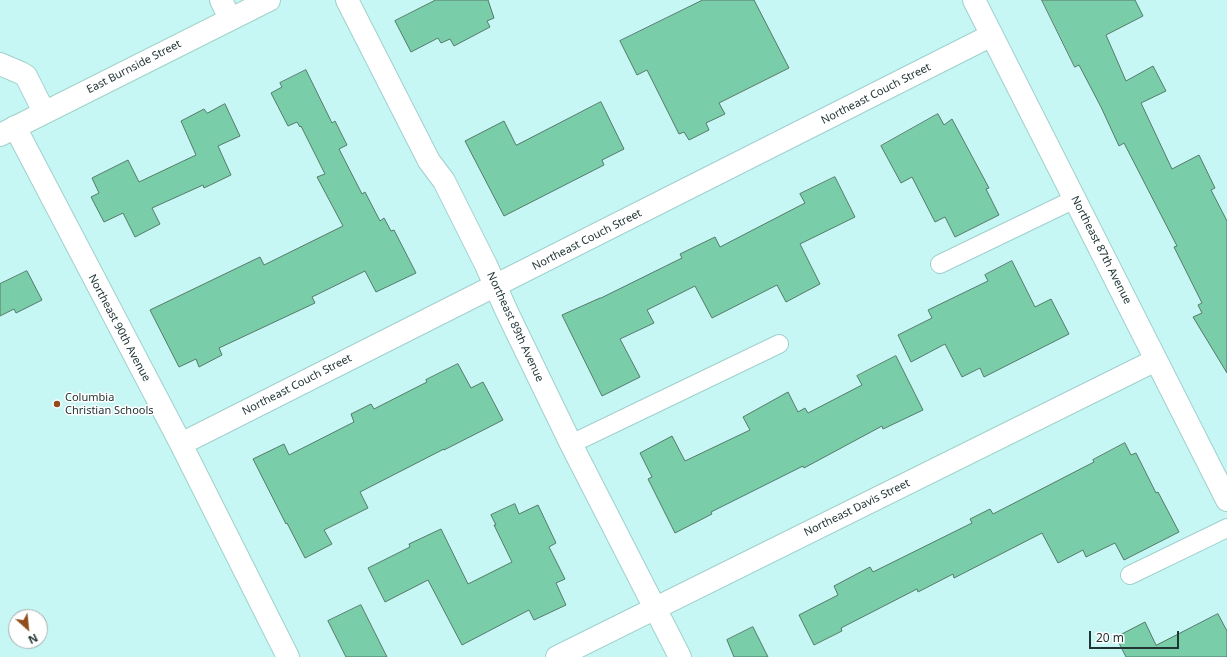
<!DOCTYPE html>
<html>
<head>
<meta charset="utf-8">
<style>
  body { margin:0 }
  #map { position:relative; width:1227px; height:657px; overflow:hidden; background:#c6f7f5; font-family:"Noto Sans",sans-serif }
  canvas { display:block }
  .north { position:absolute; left:8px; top:609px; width:40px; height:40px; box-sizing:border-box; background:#fff; border:1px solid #a6aeae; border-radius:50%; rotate:153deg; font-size:11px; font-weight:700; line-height:16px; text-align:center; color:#213434 }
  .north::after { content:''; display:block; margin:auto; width:14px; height:18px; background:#8f4d1c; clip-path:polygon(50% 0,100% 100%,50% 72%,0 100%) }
  .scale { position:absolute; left:1089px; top:631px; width:90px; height:18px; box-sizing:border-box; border:2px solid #213434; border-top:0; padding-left:5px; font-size:12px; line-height:14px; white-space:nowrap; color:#213434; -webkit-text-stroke:3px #fff; paint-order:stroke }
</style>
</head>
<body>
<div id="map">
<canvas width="1227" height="657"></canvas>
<div class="north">N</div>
<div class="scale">20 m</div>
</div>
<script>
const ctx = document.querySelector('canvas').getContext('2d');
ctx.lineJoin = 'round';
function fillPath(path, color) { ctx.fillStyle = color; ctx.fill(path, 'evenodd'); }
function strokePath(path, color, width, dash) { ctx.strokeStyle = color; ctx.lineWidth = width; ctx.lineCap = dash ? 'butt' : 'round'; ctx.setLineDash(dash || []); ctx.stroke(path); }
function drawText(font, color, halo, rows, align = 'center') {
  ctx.font = font + ' "Noto Sans",sans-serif'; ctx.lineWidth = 3; ctx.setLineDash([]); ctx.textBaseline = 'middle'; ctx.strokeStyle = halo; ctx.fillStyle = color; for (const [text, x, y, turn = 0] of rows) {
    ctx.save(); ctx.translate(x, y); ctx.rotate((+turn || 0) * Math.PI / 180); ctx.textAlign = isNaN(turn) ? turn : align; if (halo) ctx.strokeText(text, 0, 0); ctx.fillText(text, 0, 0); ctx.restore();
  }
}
const building = new Path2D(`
  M436,0h52l6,18 -7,3 3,6 -36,19 -4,-7 -9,4 -3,-5 -27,14 -16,-31z
  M703,0h51l35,68 -70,35 6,11 -19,9 3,7 -20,10 -5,-8 -5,2 -32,-64 -10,5 -17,-34z
  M1042,0h93l8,16 -37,19 20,46 27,-15 13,25 -25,12 31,66 27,-14 16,33 -4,2 16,31v152l-34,-56 9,-4 -4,-8 4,-2 -28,-56 3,-1 -53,-103 -5,3 -18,-39 -22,-42 -4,2z
  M306,70l26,53 3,-2 12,24 -8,4 23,45 3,-2 15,29 4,-3 7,13 3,-1 22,43 -40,19 -11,-21 -53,26 3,6 -96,45 3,7 -23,12 -3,-8 -17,8 -29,-57 110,-53 4,8 79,-39 -26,-49 8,-3 -24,-48 -1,1 -3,-5 -9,4 -17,-33 11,-6 -2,-4z
  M601,102l23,47 -22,11 2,5 -100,51 -39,-75 39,-20 12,24z
  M225,104l15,32 -22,10 13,29 -27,13 -1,-3 -51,23 8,16 -25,13 -12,-24 -19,9 -13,-25 8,-4 -7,-15 36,-18 11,22 57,-27 -15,-34 23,-12 3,4z
  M938,114l6,11 8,-6 37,69 -3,1 13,26 -44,22 -10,-20 -10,5 -23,-45 -11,6 -20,-37z
  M835,177l20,40 -55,27 20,40 -34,18 -9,-17 -65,33 -17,-32 -48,24 7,13 -34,16 20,38 -38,19 -40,-81 38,-17h1l81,-40 -2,-4 35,-17 5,10 85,-44 -5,-9z
  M1012,261l23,46 16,-8 18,35 -85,43 -4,-9 -18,9 -17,-33 -34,18 -13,-27 34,-17 -4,-8 60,-29 -3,-6z
  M27,271l15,29 -26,13 -2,-4 -14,7v-32z
  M896,356l27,54 -40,19 -1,-3 -78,42 -1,-2 -92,46 1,2 -37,19 -27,-54 4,-2 -12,-24 32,-17 13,25 65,-31 -7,-13 45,-25 10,20 7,-4 3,5 54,-28 -5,-9z
  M458,364l13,24 12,-6 20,38 -59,30v-1l-84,43 8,16 -44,22 8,14 -27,14 -18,-35 -1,1 -33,-65 31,-15 5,11 65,-33 -3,-8 20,-10 3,5 53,-27 -1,-2z
  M1125,443l6,12 5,-2 20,40 2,-1 21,40 -55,28 -9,-17 -29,14 -3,-7 -25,13 -16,-30 -88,45 -1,-4 -35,18 -1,-3 -76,39 1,3 -28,14 -15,-30 39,-20 -4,-9 36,-19 3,5 99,-49 -2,-4 20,-10 3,5 101,-52 -1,-2z
  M515,504l4,10 19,-9 18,38 -7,4 16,32 -9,4 10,22 -32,15 -5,-10 -67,35 -34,-65 -43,22 -17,-34 42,-21 -1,-3 32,-15 27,55 44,-22 -18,-37h2l-5,-10z
  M361,605l26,52h-41l-18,-36z
  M1218,614l9,17v26h-101l-10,-20 29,-15 11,23z
  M753,627l15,30h-34l-7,-17z`);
const lane = new Path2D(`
  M940,264l135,-65
  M571,444l208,-100
  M1130,575l97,-47`);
const street = new Path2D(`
  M221,0l9,19
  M347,0l82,161 15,20 42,84 21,47 64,132 109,213
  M974,0l253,500
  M0,64l21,9 5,3 18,36
  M15,127l166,317 107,213
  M181,444l811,-409
  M557,657l599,-297`);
const secondary = new Path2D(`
  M0,135l269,-135`);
const markers = [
  [57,404,4,"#8f4d1c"]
];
const streetNames = [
  ["East Burnside Street",134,67,-27],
  ["Northeast Couch Street",876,94,-27],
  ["Northeast Couch Street",587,240,-27],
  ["Northeast 87th Avenue",1101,250,63],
  ["Northeast 89th Avenue",515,327,65],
  ["Northeast 90th Avenue",119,328,62],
  ["Northeast Couch Street",297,385,-27],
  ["Northeast Davis Street",857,508,-26]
];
const poiNames = [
  ["Columbia",65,398],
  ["Christian Schools",65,411]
];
fillPath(building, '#79cda9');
strokePath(building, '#557a69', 1);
strokePath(lane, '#a0d0cd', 20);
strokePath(street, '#a0d0cd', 24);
strokePath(secondary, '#a0d0cd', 24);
strokePath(lane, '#fff', 18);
strokePath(street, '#fff', 22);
strokePath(secondary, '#fff', 22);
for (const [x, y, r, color] of markers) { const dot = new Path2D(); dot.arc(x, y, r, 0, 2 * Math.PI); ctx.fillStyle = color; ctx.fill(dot); strokePath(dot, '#fff', 1.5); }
drawText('11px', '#213434', '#fff', streetNames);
drawText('11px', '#213434', '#fff', poiNames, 'left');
</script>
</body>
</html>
